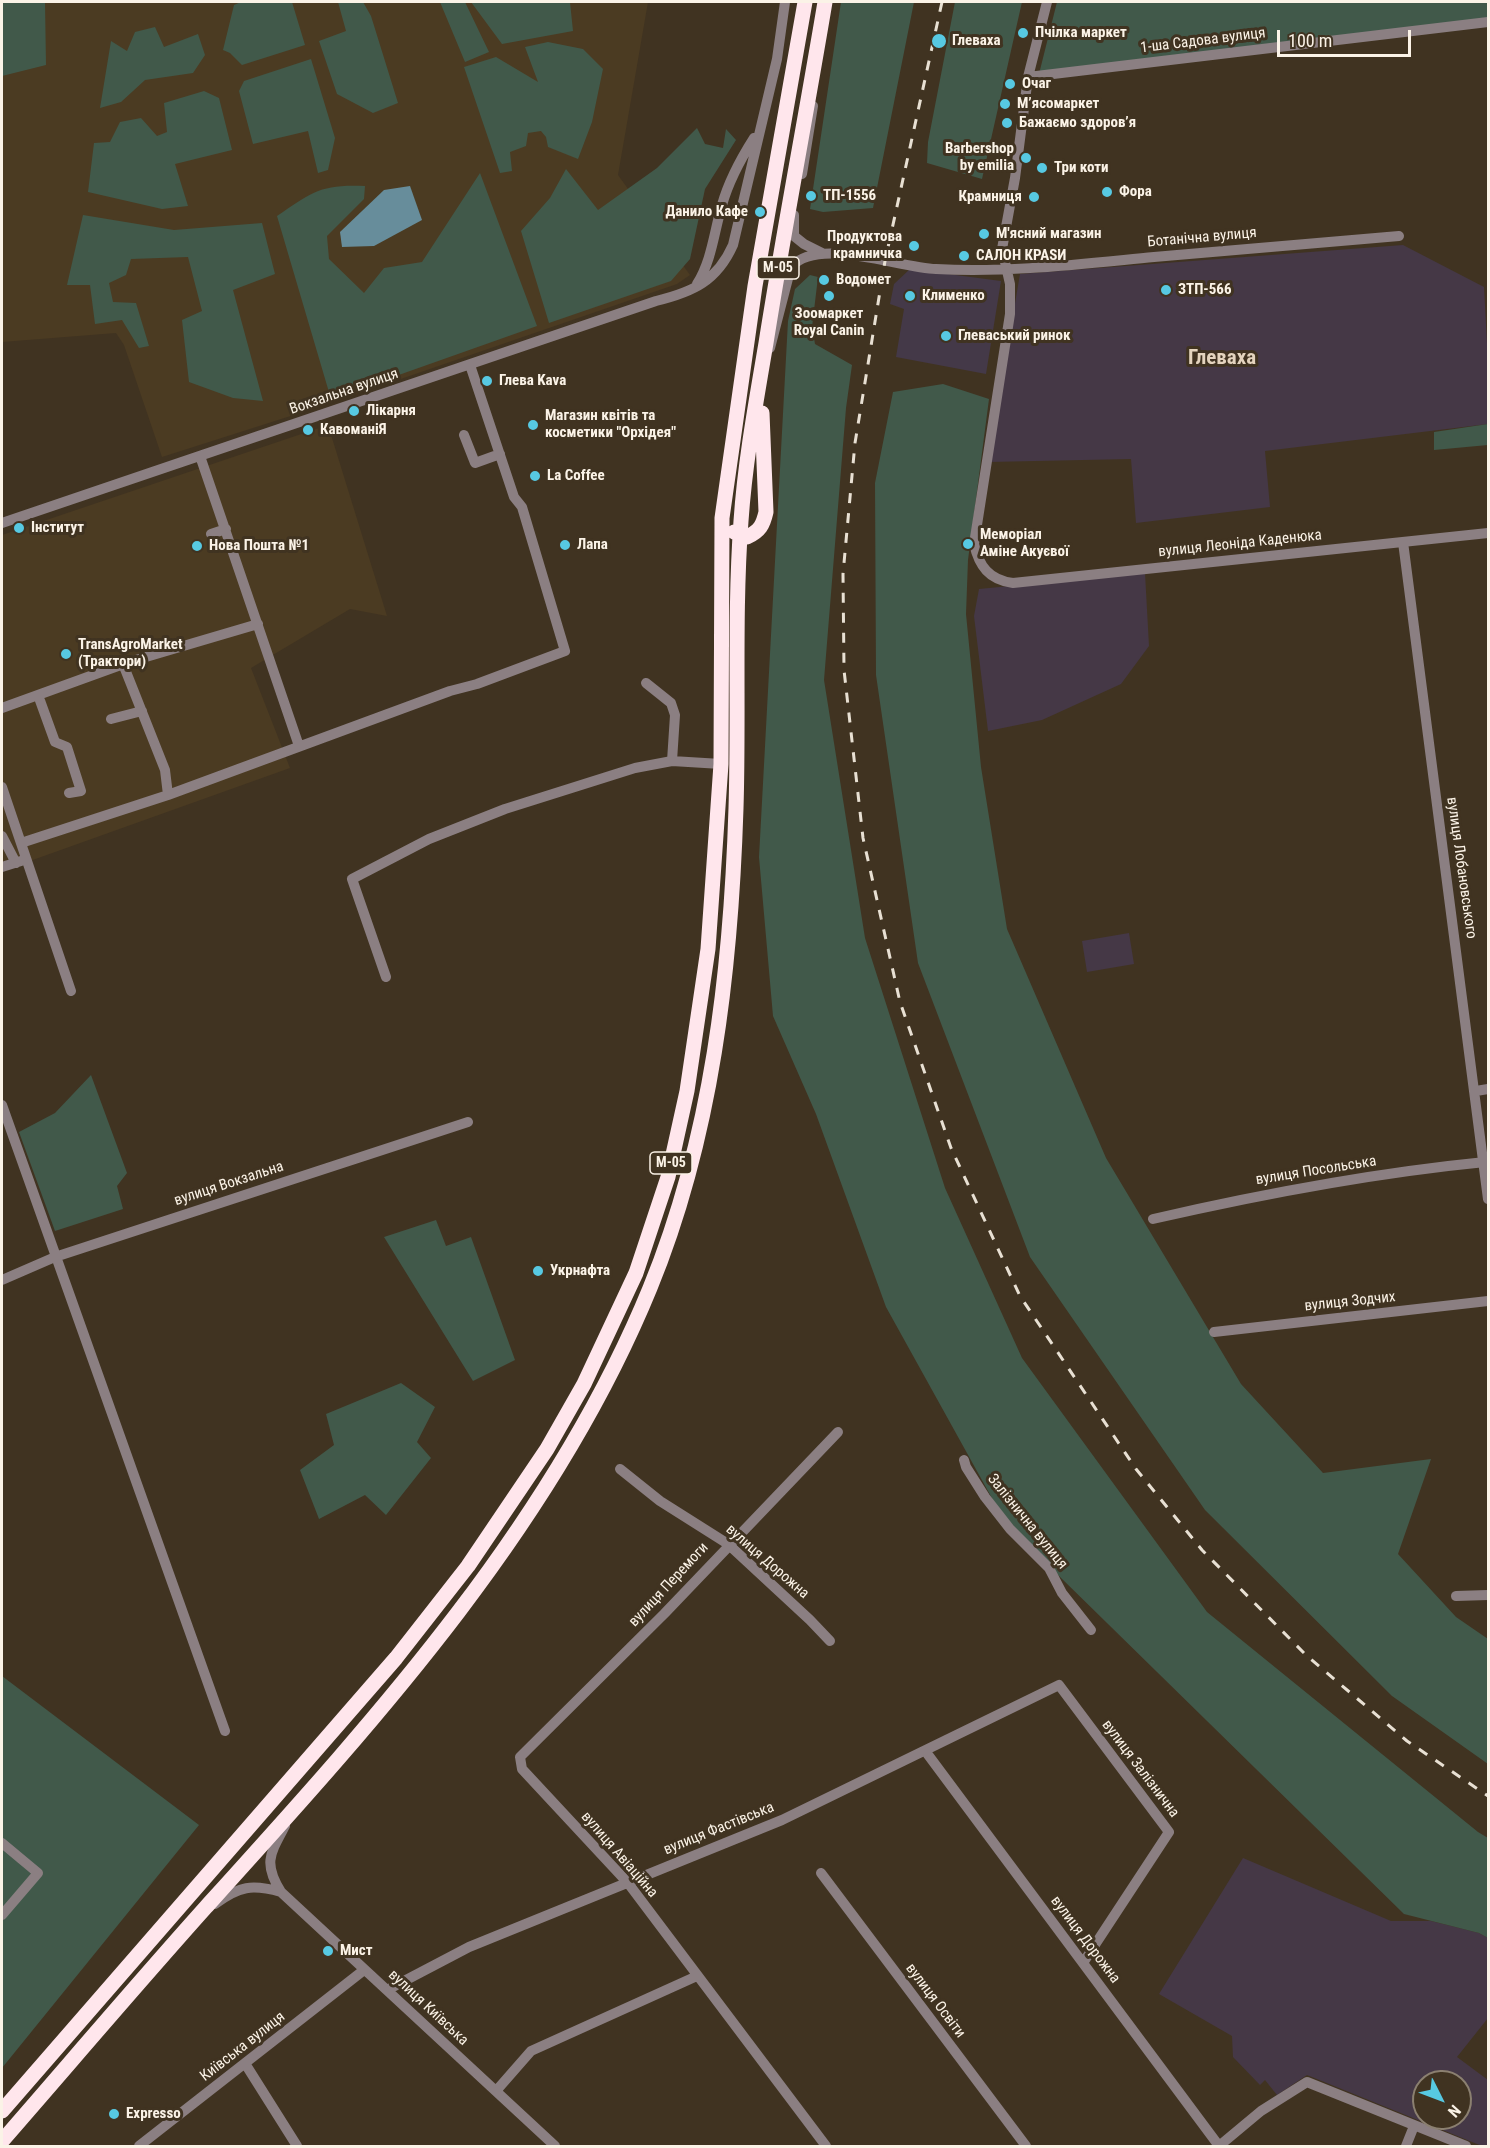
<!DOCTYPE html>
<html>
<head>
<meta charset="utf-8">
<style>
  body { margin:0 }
  #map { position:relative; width:1490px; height:2148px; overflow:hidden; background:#403321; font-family:"Roboto Condensed",sans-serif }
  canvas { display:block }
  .frame { position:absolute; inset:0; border:3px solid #fbf3e7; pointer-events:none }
  .north { position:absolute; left:1412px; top:2070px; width:60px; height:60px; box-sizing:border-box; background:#403321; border:2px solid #8b8070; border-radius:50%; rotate:132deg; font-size:16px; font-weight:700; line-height:24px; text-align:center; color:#fbf3e7 }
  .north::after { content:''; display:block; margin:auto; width:21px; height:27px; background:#57c9e2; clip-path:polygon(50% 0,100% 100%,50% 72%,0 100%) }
  .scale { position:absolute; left:1277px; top:30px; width:134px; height:27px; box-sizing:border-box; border:3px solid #fbf3e7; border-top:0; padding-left:8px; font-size:18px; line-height:21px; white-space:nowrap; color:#fbf3e7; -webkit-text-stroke:4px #403321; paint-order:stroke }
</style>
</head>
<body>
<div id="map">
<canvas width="1490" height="2148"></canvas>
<div class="frame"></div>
<div class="north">N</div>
<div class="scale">100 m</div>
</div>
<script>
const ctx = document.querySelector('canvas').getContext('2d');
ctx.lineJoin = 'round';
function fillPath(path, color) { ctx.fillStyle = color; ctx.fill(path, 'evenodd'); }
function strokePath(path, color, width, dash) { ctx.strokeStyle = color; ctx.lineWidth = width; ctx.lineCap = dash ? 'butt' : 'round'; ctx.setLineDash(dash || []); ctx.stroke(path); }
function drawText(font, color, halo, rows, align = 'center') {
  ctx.font = font + ' "Roboto Condensed",sans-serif'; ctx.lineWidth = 6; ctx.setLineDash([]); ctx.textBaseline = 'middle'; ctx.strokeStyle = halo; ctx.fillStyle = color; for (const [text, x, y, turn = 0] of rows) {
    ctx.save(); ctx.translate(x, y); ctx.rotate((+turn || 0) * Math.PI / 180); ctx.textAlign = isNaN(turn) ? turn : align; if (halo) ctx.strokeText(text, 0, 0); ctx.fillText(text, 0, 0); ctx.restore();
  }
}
const commercial = new Path2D(`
  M910,269l91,12 -15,93 -90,-17 8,-48 -14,-5 4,-20z`);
const industrial = new Path2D(`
  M1403,245l81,42 4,75v62l-223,27 5,56 -134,16 -5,-64 -143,3 32,-188z
  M1145,573l4,73 -28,38 -79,36 -54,11 -14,-115 5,-27z
  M1129,933l5,31 -47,8 -5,-31z
  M1243,1858l148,63h40l48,12 9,5v80l-31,39 31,23v66h-6l-175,-71 -30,20 -12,-15 -5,5 -27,-28 -1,-21 -73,-42zM1424,2082h36v36h-36z`);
const built = new Path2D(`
  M2,2h646l-30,173 72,100 -13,9 -352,121 -163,52 -38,-112 -8,-12 -114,9z
  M328,425l59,191 -37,-7 -99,59 39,100 -288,103v-336z`);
const green = new Path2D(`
  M2,2h43l1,63 -44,11z
  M241,2h51l13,43 -63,20 -12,-12 -7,-3 11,-45z
  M338,2h25l8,14 27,87 -25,10 -36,-19 -18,-53 27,-10z
  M440,2h25l24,50 -24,10z
  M471,2h99l3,29 -71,13z
  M841,2h73l-41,206 -50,4 -13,-3z
  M955,2h67l-40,177 -55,-16 1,-21z
  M1057,2h431v20l-449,52z
  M155,27l9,20 34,-13 7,21 -12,18 -48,7 -24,22 -21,6 11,-67 16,10 8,-19z
  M548,42l35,7 20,20 -11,53 -14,37 -30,-12 -2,-10 -5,-6 -13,2 -2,13 -16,6 2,19 -12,2 -36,-106 32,-10 42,25 -13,-35z
  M311,59l24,79 -7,32 -10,3 -10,-42 -55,13 -14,-53 5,-10z
  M204,91l15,7 13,52 -57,14 13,42 -26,3 -74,-17 6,-49 16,-1 10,-20 21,-4 16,18 10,-4 -3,-29z
  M697,128l8,16 18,4 3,-19 10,11 -31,49 -15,70 -19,22 -122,42 -28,-92 29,-33 16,-29 32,41 59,-42z
  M480,173l57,153 -206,73 -54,-183c35,-24 44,-32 88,-30l-1,13 -37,37 2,23 35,34 20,-25 38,-6z
  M83,215l91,15 88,-7 13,51 -42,16 30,111 -30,-3 -44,-16 -7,-62 20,-9 -14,-54 -57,2 -5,16 -17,8 4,19 23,1 13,43 -10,2 -17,-28 -27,4 -5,-39h-23z
  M810,275l8,2 -6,50 3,17 37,21 -6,43 -22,272 41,258 80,250 77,170 185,254 271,220 10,6v100l-9,-5 -75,-19 -346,-339 -60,-66 -112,-202 -70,-193 -43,-98 -14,-159 29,-536 7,-32z
  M943,384l46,15 -21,161 -2,54 15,153 26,162 99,229 135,226 82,89 108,-14 -33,95 58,63 32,22v125l-96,-68 -187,-186 -175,-253 -112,-294 -42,-288 -1,-192 18,-91z
  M1488,424v21l-54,5v-18z
  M91,1075l36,98 -10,13 6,23 -68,22 -36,-99 36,-19z
  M436,1220l10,26 25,-9 44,123 -42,21 -89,-144z
  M401,1383l34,24 -18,35 14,16 -45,57 -21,-20 -46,24 -19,-49 34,-25 -8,-31z
  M2,1676l197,149 -197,243z`);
const water = new Path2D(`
  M410,186l12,34 -48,26 -32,1 -2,-15 44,-42z`);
const minor = new Path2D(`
  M1047,2l-19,75 -13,101 -13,71 8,35v30l-36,230c5,22 15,36 39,39l475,-50
  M1028,77l460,-55
  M802,174l11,-68
  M794,215v21l10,8 18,9
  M697,284c15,-24 17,-52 25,-79 7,-25 18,-45 32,-67
  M770,348l21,-81c27,-31 108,1 145,2 73,4 145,-5 218,-12 82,-7 164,-14 245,-21
  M464,435l11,28 25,-9
  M200,456l99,290
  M2,523l654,-222c37,-9 61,-20 77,-56l44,-186 8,-57
  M211,534l15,-5
  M1403,542l85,657
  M123,664l42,106 3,25
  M646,683l25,20 4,12 -3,46
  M38,695l17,47 12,5 14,44 -12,2
  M2,708l127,-46 129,-38
  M111,719l31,-8
  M2,787l69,204
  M2,836l14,27
  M21,843l147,-48 282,-104 27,-7 88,-33 -43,-144 -8,-10 -44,-132
  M2,867l19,-6
  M386,977l-34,-98 77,-40 76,-30 130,-41 37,-7 49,3
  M1476,1091l12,-2
  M2,1105l223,626
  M1153,1219c109,-25 220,-46 332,-57
  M2,1280l53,-23 413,-135
  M1214,1332l274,-31
  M964,1460l2,7 19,30 25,32 39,39 13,25 29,37
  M620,1469l40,32 68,43 82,76 20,21
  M1456,1596l32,-1
  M926,1752l293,394
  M285,1826c-15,28 -22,37 -4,66l274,254
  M2,1843l36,30 -36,42
  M821,1873l205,273
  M215,1904c24,-18 37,-20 66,-12
  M387,1990l82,-43 313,-127 277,-135 110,147 -86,131
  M246,2065l51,81
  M496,2091l35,-40 166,-75
  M139,2146l225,-176
  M826,2146l-198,-263 -106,-114 -2,-12 144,-143 174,-182
  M1219,2146l42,-35 46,-29 159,64
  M1406,2146l8,-20`);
const highway = new Path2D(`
  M734,532l13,5c13,-6 16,-12 19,-25l-4,-99
  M2,2111l394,-453 72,-92 79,-117 37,-65 52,-111 32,-96 19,-86 21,-142 13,-185 1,-246 33,-232 50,-284
  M2,2141c68,-78 135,-157 204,-234 170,-188 347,-382 444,-619 62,-151 81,-318 86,-480 3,-96 -2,-192 5,-287 4,-59 15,-119 25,-178 18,-114 40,-227 59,-341`);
const rail = new Path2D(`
  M942,2l-57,259 -30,182 -12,131 1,96 19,168 37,164 51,146 69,148 116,173 66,81 104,105 101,86 81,55`);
const markers = [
  [1023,33,6,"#57c9e2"],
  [939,41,8,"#57c9e2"],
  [1010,84,6,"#57c9e2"],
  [1005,104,6,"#57c9e2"],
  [1007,123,6,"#57c9e2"],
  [1026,158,6,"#57c9e2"],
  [1042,168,6,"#57c9e2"],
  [1107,192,6,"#57c9e2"],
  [811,196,6,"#57c9e2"],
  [1034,197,6,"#57c9e2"],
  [760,212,6,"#57c9e2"],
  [984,234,6,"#57c9e2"],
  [914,246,6,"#57c9e2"],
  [964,256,6,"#57c9e2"],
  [824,280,6,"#57c9e2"],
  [1166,290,6,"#57c9e2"],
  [829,296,6,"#57c9e2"],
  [910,296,6,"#57c9e2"],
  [946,336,6,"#57c9e2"],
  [487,381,6,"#57c9e2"],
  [354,411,6,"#57c9e2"],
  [533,425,6,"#57c9e2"],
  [308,430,6,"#57c9e2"],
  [535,476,6,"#57c9e2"],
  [19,528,6,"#57c9e2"],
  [968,544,6,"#57c9e2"],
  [565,545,6,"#57c9e2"],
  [197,546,6,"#57c9e2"],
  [66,654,6,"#57c9e2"],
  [538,1271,6,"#57c9e2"],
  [328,1951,6,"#57c9e2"],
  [114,2114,6,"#57c9e2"]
];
const shields = [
  [778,268,42],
  [671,1163,42]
];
const shieldNames = [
  ["М-05",778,268],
  ["М-05",671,1163]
];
const poiNames = [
  ["Пчілка маркет",1035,33],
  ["Глеваха",952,41],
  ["Очаг",1022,84],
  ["Мʼясомаркет",1017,104],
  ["Бажаємо здоровʼя",1019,123],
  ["Barbershop",1014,149,"right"],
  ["by emilia",1014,166,"right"],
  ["Три коти",1054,168],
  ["Фора",1119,192],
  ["ТП-1556",823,196],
  ["Крамниця",1022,197,"right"],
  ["Данило Кафе",748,212,"right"],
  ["М'ясний магазин",996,234],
  ["Продуктова",902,237,"right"],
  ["крамничка",902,254,"right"],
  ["САЛОН КРАSИ",976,256],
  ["Водомет",836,280],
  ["ЗТП-566",1178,290],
  ["Клименко",922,296],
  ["Зоомаркет",829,314,"center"],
  ["Royal Canin",829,331,"center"],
  ["Глеваський ринок",958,336],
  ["Глева Kava",499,381],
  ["Лікарня",366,411],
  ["Магазин квітів та",545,416],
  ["косметики \"Орхідея\"",545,433],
  ["КавоманіЯ",320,430],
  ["La Coffee",547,476],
  ["Інститут",31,528],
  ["Меморіал",980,535],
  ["Аміне Акуєвої",980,552],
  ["Лапа",577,545],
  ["Нова Пошта №1",209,546],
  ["TransAgroMarket",78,645],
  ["(Трактори)",78,662],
  ["Укрнафта",550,1271],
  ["Мист",340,1951],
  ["Expresso",126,2114]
];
const streetNames = [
  ["1-ша Садова вулиця",1203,41,-7],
  ["Ботанічна вулиця",1202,238,-5],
  ["Вокзальна вулиця",344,392,-19],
  ["вулиця Леоніда Каденюка",1240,544,-6],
  ["вулиця Лобановського",1461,868,82],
  ["вулиця Посольська",1316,1171,-9],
  ["вулиця Вокзальна",229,1184,-18],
  ["вулиця Зодчих",1350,1302,-6],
  ["Залізнична вулиця",1027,1522,51],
  ["вулиця Дорожна",767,1562,41],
  ["вулиця Перемоги",669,1585,-47],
  ["вулиця Залізнична",1140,1769,53],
  ["вулиця Фастівська",719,1829,-22],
  ["вулиця Авіаційна",619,1855,49],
  ["вулиця Дорожна",1085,1940,53],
  ["вулиця Освіти",935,2001,53],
  ["вулиця Київська",428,2008,43],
  ["Київська вулиця",243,2047,-38]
];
const districtNames = [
  ["Глеваха",1222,359]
];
fillPath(commercial, '#443948');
fillPath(industrial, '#453846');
fillPath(built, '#4b3b22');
fillPath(green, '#41594a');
fillPath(water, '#678d9b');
strokePath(minor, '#8b7f82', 10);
strokePath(highway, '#ffe6ec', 15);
strokePath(rail, '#e8e0d3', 3, [10, 10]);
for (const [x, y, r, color] of markers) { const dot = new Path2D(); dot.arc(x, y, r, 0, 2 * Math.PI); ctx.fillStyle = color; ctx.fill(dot); strokePath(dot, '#403321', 2); }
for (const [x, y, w] of shields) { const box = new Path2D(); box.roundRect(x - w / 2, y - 11, w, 22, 4.5); ctx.fillStyle = '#403321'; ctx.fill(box); strokePath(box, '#fbf3e7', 1.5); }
drawText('bold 14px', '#fbf3e7', null, shieldNames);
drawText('bold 15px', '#fbf3e7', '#403321', poiNames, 'left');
drawText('15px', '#fbf3e7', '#403321', streetNames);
drawText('bold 21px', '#e4d4be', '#403321', districtNames);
</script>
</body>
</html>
